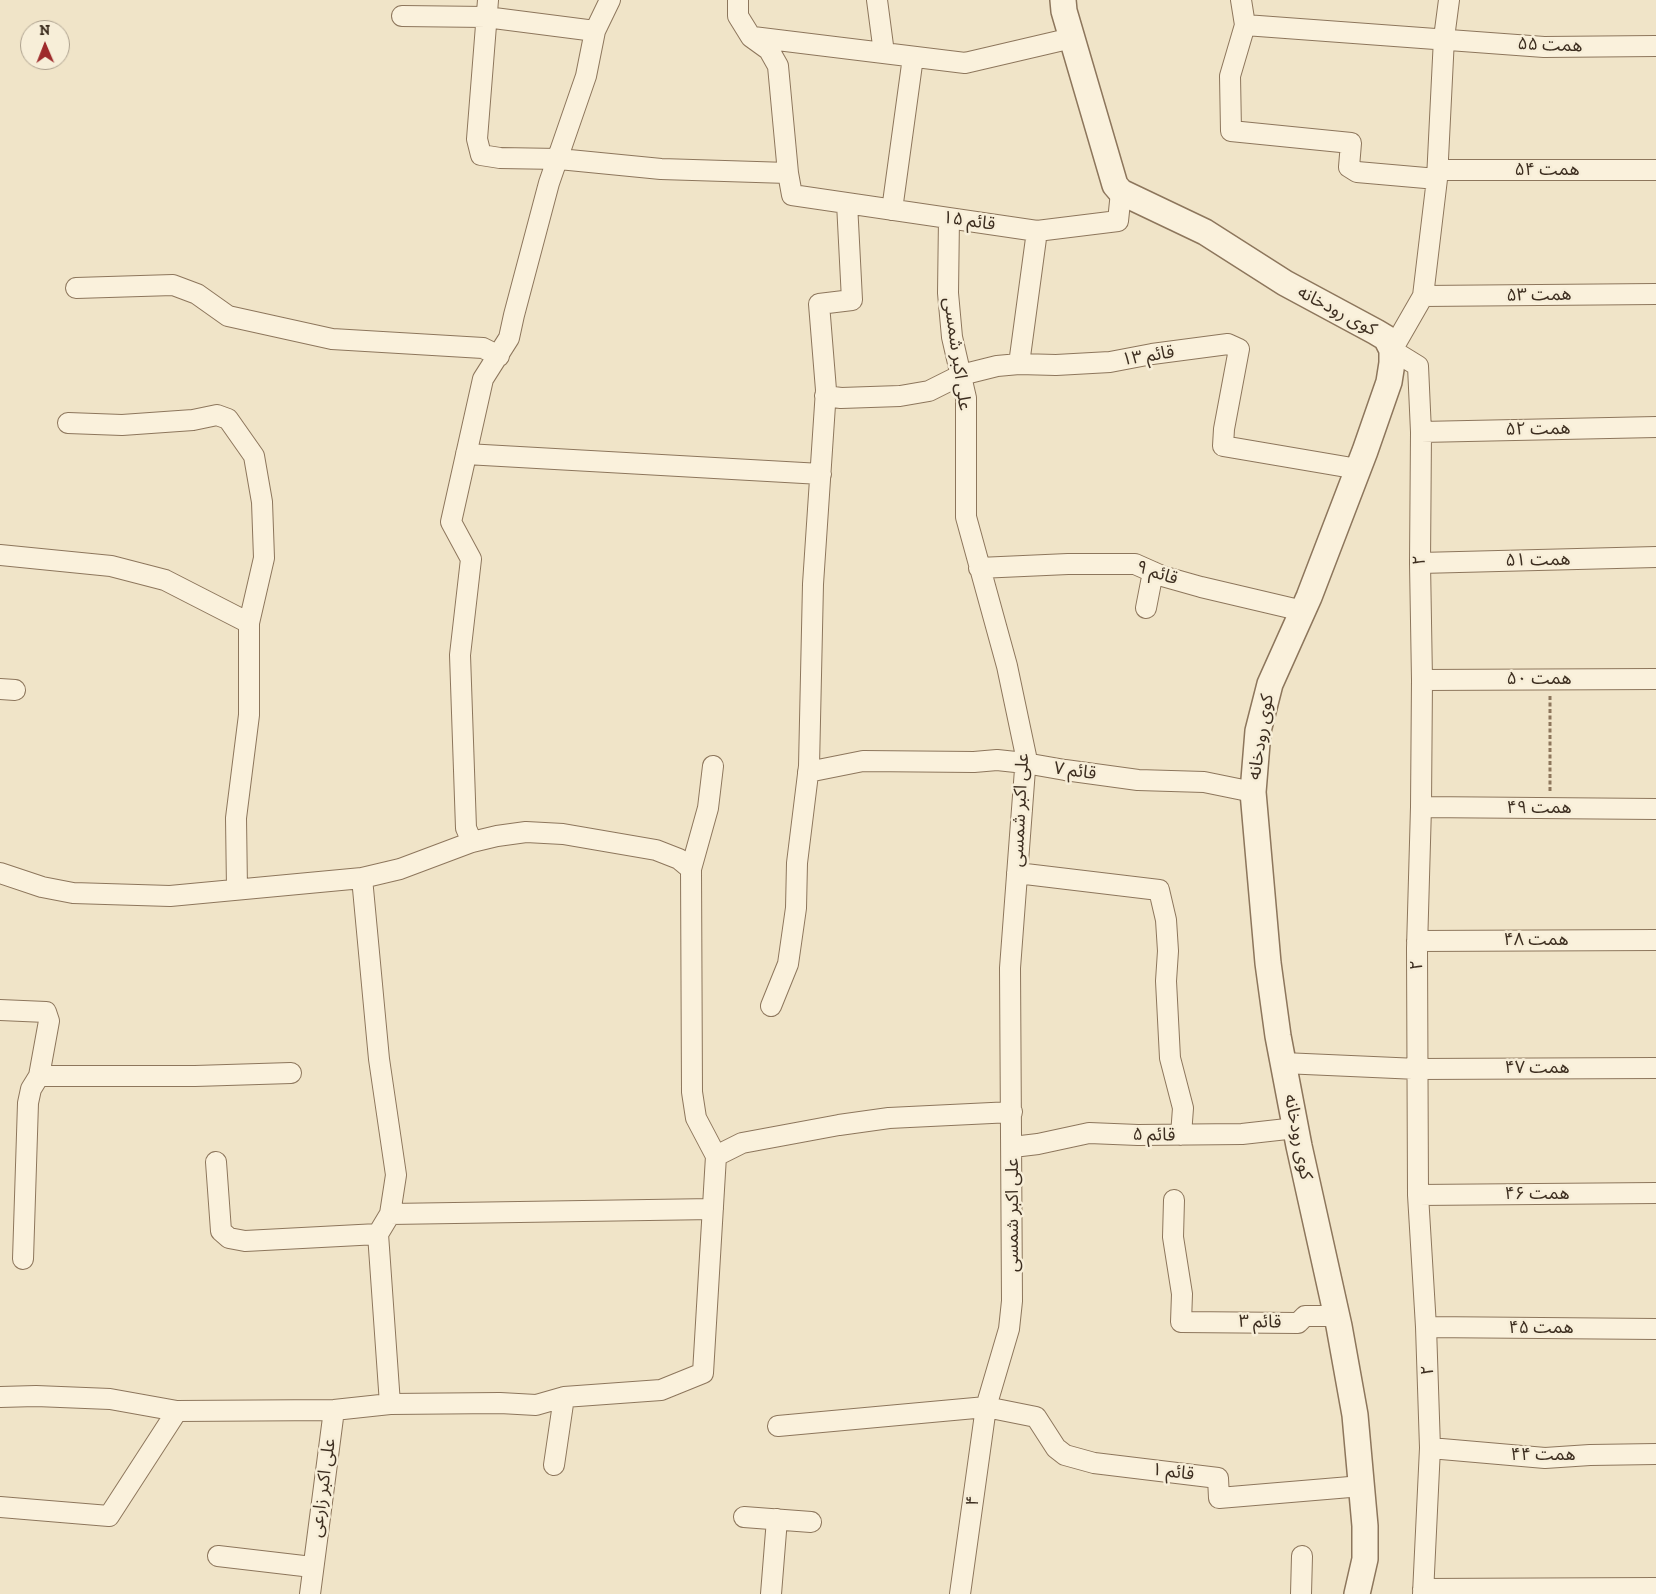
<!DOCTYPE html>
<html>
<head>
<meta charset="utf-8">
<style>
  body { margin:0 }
  #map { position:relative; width:1656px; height:1594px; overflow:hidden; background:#f0e4c8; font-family:"Zilla Slab",serif }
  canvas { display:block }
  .north { position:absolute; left:20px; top:20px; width:50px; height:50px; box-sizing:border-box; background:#f7eed8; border:1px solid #ada18e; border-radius:50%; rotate:359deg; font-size:14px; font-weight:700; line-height:20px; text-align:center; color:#3d2e20 }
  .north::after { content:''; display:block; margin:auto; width:18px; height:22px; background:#9e2a2b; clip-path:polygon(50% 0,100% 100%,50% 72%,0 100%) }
</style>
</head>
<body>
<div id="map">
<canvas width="1656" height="1594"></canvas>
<div class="north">N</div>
</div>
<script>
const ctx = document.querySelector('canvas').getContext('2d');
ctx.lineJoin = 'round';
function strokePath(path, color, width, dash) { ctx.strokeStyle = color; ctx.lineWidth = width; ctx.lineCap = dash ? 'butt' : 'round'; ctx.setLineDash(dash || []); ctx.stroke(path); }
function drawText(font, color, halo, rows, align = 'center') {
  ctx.font = font + ' "Zilla Slab","Noto Sans Arabic",serif'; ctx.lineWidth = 5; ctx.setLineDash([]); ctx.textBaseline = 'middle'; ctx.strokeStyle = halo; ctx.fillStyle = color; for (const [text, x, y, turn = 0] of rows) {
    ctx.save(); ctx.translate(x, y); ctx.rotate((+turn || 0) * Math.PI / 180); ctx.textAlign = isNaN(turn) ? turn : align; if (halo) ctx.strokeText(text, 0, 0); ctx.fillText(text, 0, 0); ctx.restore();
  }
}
const path = new Path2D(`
  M1550,696v96`);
const minor = new Path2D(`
  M488,0l-11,139 4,16 19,3 59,1 102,10 127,4
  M738,0v16l13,21 18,13 9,16 10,107 4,22 245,36 81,-10 3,-29
  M877,0l7,53
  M1241,0l4,25 299,22 112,-1
  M402,16l84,1 109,14
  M1245,25l-15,51 1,55 120,12 -2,24 8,5 80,7
  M753,37l212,26 107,-25
  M1437,170h219
  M892,210l21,-153
  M949,218l-1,75 4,44 14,61v119l41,149 19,90 -16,212 2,333 -3,28 -23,78 -26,187
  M76,288l97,-3 24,9 31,22 104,23 151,9 16,8
  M1423,296l233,-2
  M1019,364l18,-133
  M825,396l16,2 59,-2 29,-5 32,-16 36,-9 22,-2 37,1 54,-3 42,-8 76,-10 11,5 -15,80 -1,17 135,23
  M68,423l54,2 71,-5 24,-5 11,4 26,37 8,46 2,56 -15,65v92l-13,103 1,71
  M1421,432l235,-5
  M466,454l355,20
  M0,555l111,11 54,14 84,43
  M1420,563l236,-6
  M979,568l89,-4h67l27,12 39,11 102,24
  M1146,608l7,-36
  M1422,680l234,-1
  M0,689l15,1
  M713,766l-5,42 -17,61 1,223 4,26 20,38
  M808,772l55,-11 111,1 23,-2 28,3 40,7 73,10 66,2 49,10
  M1421,807l235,2
  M472,842l-6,-14 -6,-173 11,-96 -20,-37 32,-143 26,-41 5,-23 35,-132 37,-107 9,-45 15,-31
  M0,873l42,14 31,6 97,3 192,-18 38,-9 72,-27 25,-6 29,-4 37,2 93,16 23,9 12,10
  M1017,873l142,17 7,30 2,31 -2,30 4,77 13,50 -2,27
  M362,878l17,181 17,116 -6,39 -12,20 12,170
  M1417,941l239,-1
  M771,1006l17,-42 8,-56 1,-45 12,-97 4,-182 13,-194 -7,-86 33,-4 -5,-97
  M0,1010l46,2 3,9 -10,55 -8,13 -3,14 -5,156
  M1283,1063l135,6 238,-1
  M39,1076h156l96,-3
  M1013,1147l25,-3 51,-11 49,2 104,-1 54,-6
  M216,1162l5,69 8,7 16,3 133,-7
  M1418,1195l238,-2
  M1174,1200l-1,37 9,57 -1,28 117,1 7,-7h31
  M390,1214l323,-5
  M1426,1327l230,2
  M0,1397l36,-1 74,3 67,12 157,-1 56,-6 110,-1 36,2 28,-8 97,-7 42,-17 13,-217 26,-13 97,-18 50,-7 123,-6
  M778,1426l208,-19 50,10 20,31 9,7 29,8 124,15 1,20 143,-12
  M1430,1448l115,10 45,-3 66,-1
  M554,1465l10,-68
  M0,1507l109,9 68,-105
  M744,1517l67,5
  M218,1556l94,11
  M1423,1589l233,-1
  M310,1594l24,-184
  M771,1594l6,-75
  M1301,1594l1,-38
  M1423,1594l7,-146 -4,-121 -8,-132 -1,-247 4,-141 1,-127 -2,-117 1,-131 -3,-66 -26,-16 31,-54 14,-117 7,-141 5,-38`);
const tertiary = new Path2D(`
  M1063,0l1,11 51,174 6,7 84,40 80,51 91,49 10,6 6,12v13l-3,19 -24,69 -56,146 -39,87 -12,47 -5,61 15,171 10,73 21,110 40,180 16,89 10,111v33l-8,35`);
const streetNames = [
  ["همت ۵۵",1550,45,2],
  ["همت ۵۴",1547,170],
  ["قائم ۱۵",969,221,8],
  ["همت ۵۳",1539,295,-1],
  ["کوی رودخانه",1337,311,28],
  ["علی اکبر شمسی",957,354,82],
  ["قائم ۱۳",1148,356,-9],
  ["همت ۵۲",1538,429,-1],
  ["۲",1420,560,-90],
  ["همت ۵۱",1538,560,-1],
  ["قائم ۹",1157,573,18],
  ["همت ۵۰",1539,679],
  ["کوی رودخانه",1261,737,-81],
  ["قائم ۷",1075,771,8],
  ["همت ۴۹",1539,808],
  ["علی اکبر شمسی",1020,810,-87],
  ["همت ۴۸",1536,940],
  ["۲",1417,965,-91],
  ["همت ۴۷",1537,1068],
  ["قائم ۵",1154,1135,1],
  ["کوی رودخانه",1298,1137,79],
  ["همت ۴۶",1537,1194],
  ["علی اکبر شمسی",1013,1215,-90],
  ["قائم ۳",1260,1322,1],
  ["همت ۴۵",1541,1328],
  ["۲",1428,1370,-92],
  ["همت ۴۴",1543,1455],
  ["قائم ۱",1173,1472,7],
  ["علی اکبر زارعی",323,1488,-82],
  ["۴",973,1501,-82]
];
strokePath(minor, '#8d765c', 22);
strokePath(tertiary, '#8d765c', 28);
strokePath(path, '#8d765c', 3, [4, 2.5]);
strokePath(minor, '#faf1dc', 20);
strokePath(tertiary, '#faf1dc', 25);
drawText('18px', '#3d2e20', '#f7eed8', streetNames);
</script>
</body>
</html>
